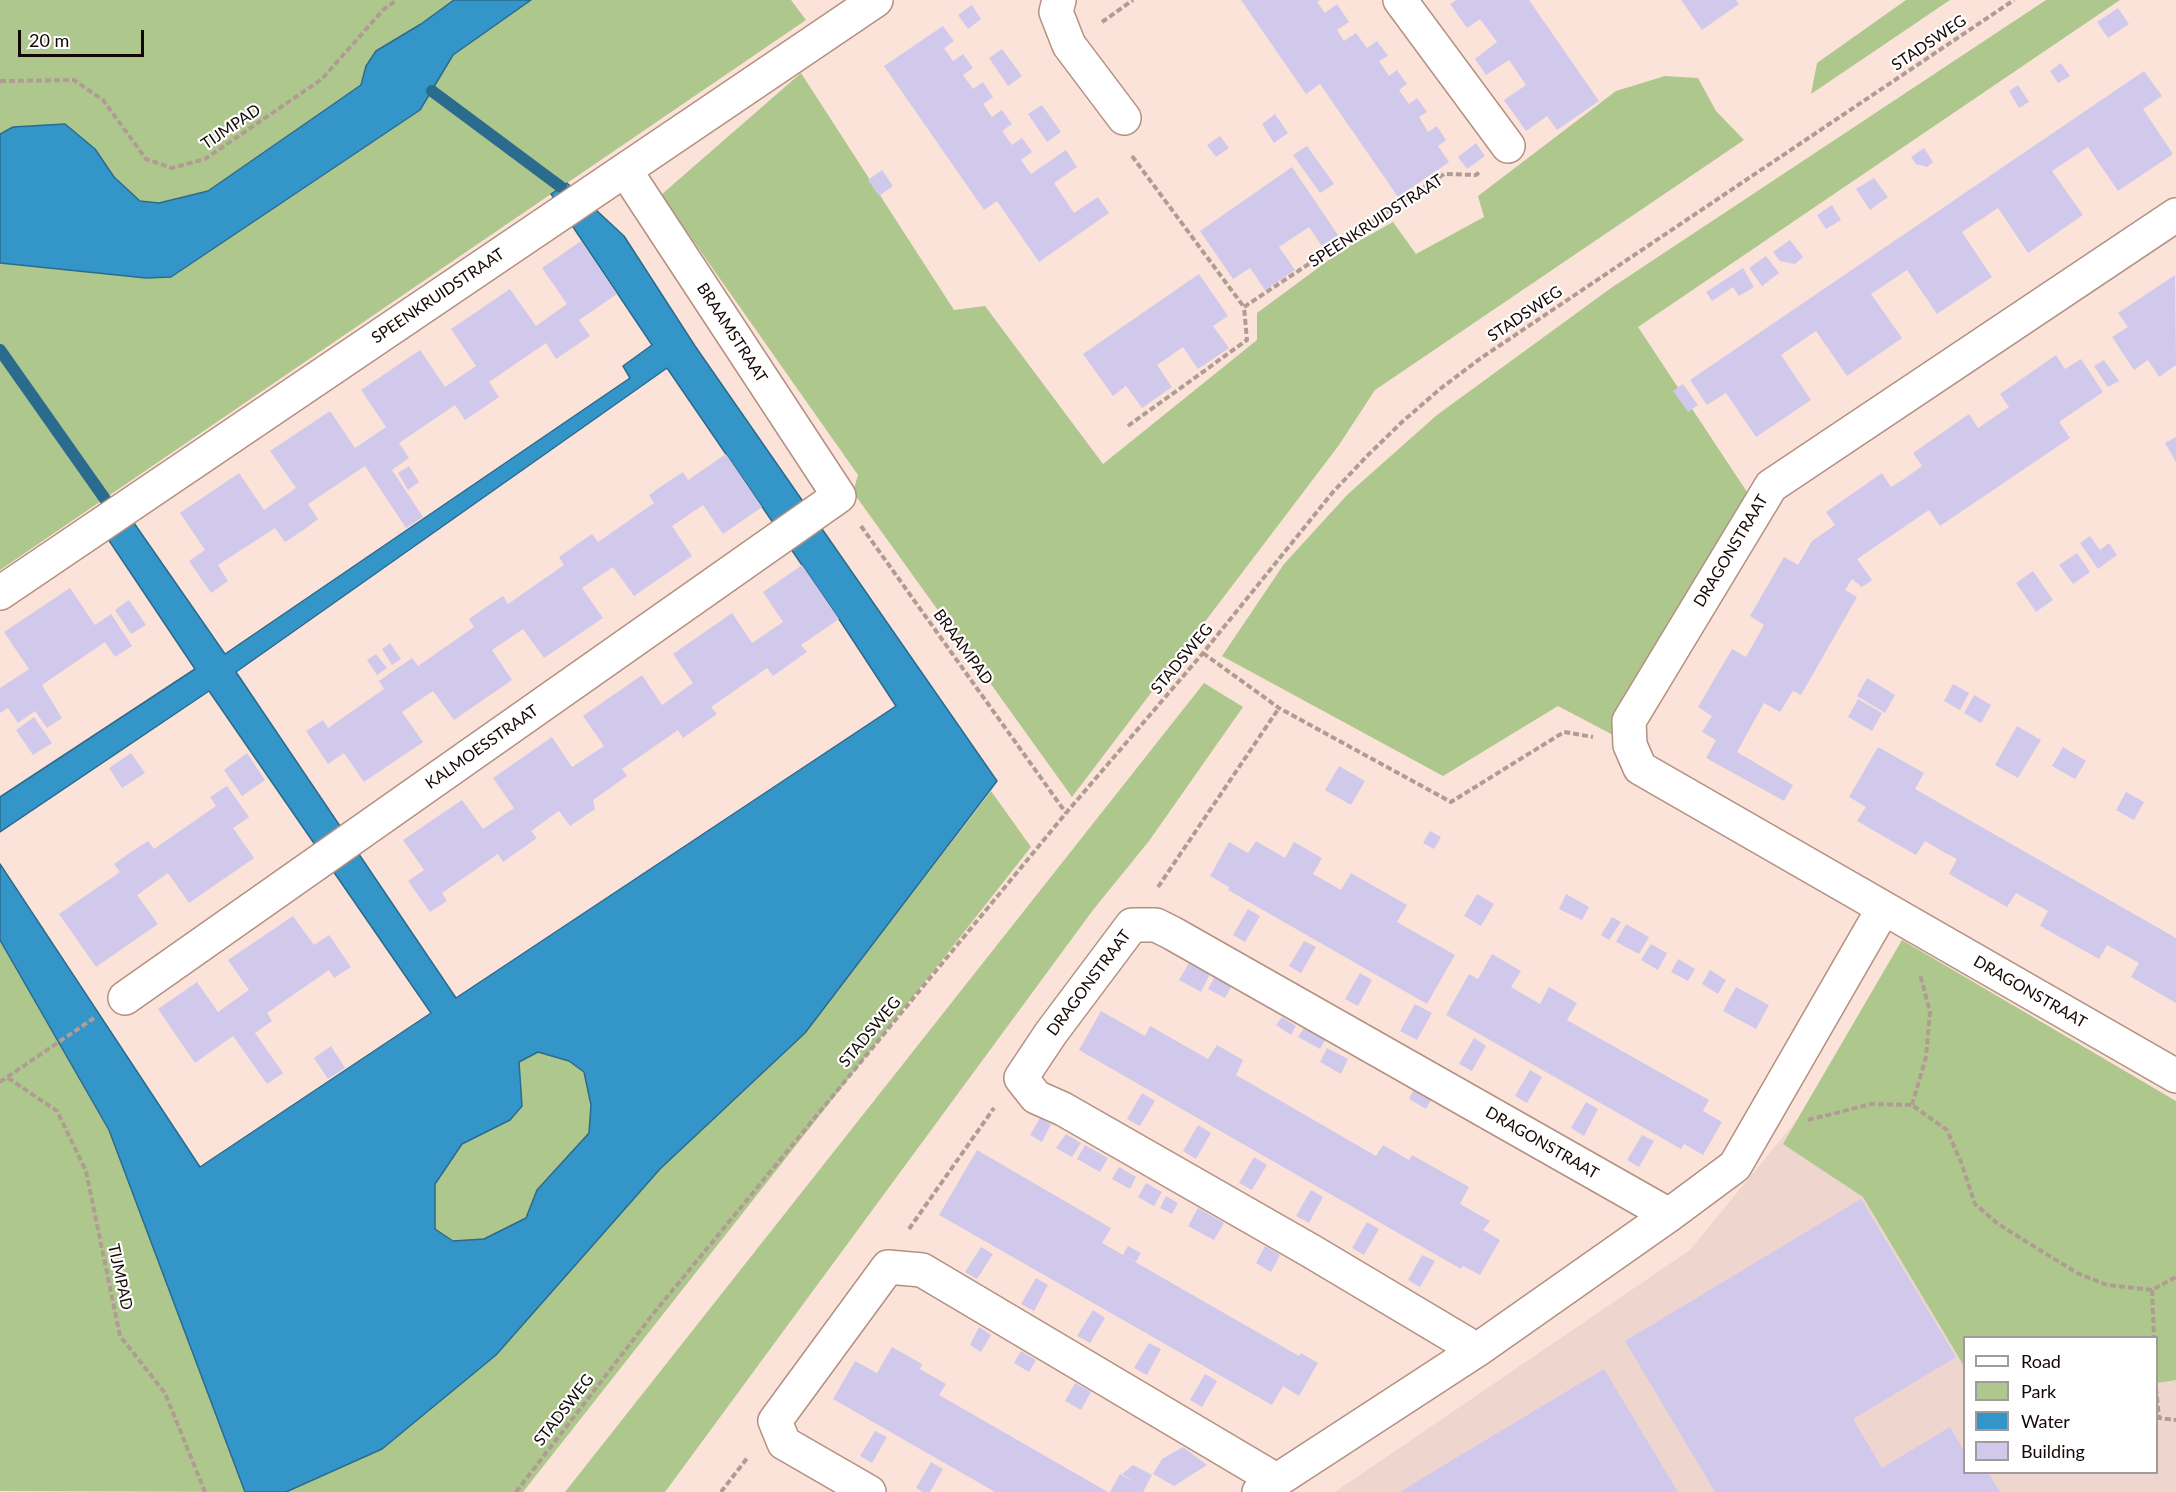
<!DOCTYPE html>
<html>
<head>
<meta charset="utf-8">
<style>
  body { margin:0 }
  #map { position:relative; width:2176px; height:1492px; overflow:hidden; background:#fbe3d9; font-family:Lato,sans-serif }
  canvas { display:block }
  .legend { position:absolute; left:1963px; top:1336px; width:195px; height:138px; box-sizing:border-box; background:#fff; border:2px solid #a19c9b; margin:0; padding:8px 10px; list-style:none; font-size:18px; color:#150804 }
  .legend li { display:flex; align-items:center; gap:12px; height:30px }
  .legend b { width:30px; border:2px solid #a19c9b }
  .scale { position:absolute; left:18px; top:30px; width:126px; height:27px; box-sizing:border-box; border:3px solid #150804; border-top:0; padding-left:8px; font-size:18px; line-height:21px; white-space:nowrap; color:#150804; -webkit-text-stroke:4px #fff; paint-order:stroke }
</style>
</head>
<body>
<div id="map">
<canvas width="2176" height="1492"></canvas>
<ul class="legend">
<li><b style="height:8px;background:#fff"></b>Road</li>
<li><b style="height:16px;background:#aec78d"></b>Park</li>
<li><b style="height:16px;background:#3495c9"></b>Water</li>
<li><b style="height:16px;background:#d1c9ec"></b>Building</li>
</ul>
<div class="scale">20 m</div>
</div>
<script>
const ctx = document.querySelector('canvas').getContext('2d');
ctx.lineJoin = 'round';
function fillPath(path, color) { ctx.fillStyle = color; ctx.fill(path, 'evenodd'); }
function strokePath(path, color, width, dash) { ctx.strokeStyle = color; ctx.lineWidth = width; ctx.lineCap = dash ? 'butt' : 'round'; ctx.setLineDash(dash || []); ctx.stroke(path); }
function drawText(font, color, halo, rows, align = 'center') {
  ctx.font = font + ' Lato,sans-serif'; ctx.lineWidth = 4.5; ctx.setLineDash([]); ctx.textBaseline = 'middle'; ctx.strokeStyle = halo; ctx.fillStyle = color; for (const [text, x, y, turn = 0] of rows) {
    ctx.save(); ctx.translate(x, y); ctx.rotate((+turn || 0) * Math.PI / 180); ctx.textAlign = isNaN(turn) ? turn : align; if (halo) ctx.strokeText(text, 0, 0); ctx.fillText(text, 0, 0); ctx.restore();
  }
}
const commercial = new Path2D(`
  M1921,969l255,166v357h-841l355,-242zM1964,1338h192v134h-192z`);
const green = new Path2D(`
  M0,0h454l-88,66 -5,19 -153,106 -49,12 -18,-2 -27,-24 -19,-28 -82,-22 -13,7z
  M531,0h260l15,20 -806,550v-307l146,15 25,-1 249,-167 33,-55z
  M1906,0h44l-139,94 6,-31z
  M2046,0h74l-482,327 111,168 -134,241 -57,-30 -115,70 -221,-120 62,-92 64,-70 89,-79 174,-127z
  M801,73l153,237 31,-4 118,158 154,-124v-27l84,-62 52,-29 23,32 68,-37 -6,-21 138,-105 49,-15 33,2 18,33 28,29 -369,250 -36,55 -267,352 -219,-305 5,-17 -197,-280z
  M1204,683l39,24 -94,134 -56,69 -428,582h-100z
  M991,791l40,56 -508,645h-237l96,-43 278,-280 145,-136z
  M0,940l109,190 136,362 -245,-1z
  M1902,940l274,161v279l-19,3 -1,-45h-192v28l-101,-169 -80,-53z
  M538,1052l31,9 15,11 7,33 -2,28 -52,57 -11,28 -42,21 -30,2 -19,-12v-45l27,-40 48,-24 12,-14 -3,-44z`);
const water = new Path2D(`
  M454,0h77l-78,55 -33,55 -249,167 -25,1 -146,-15v-129l13,-7 52,-3 30,25 19,28 26,24 19,2 49,-12 153,-106 5,-19 10,-15 45,-27z
  M567,183l57,53 71,110 302,435 -192,252 -145,136 -164,186 -114,94 -96,43h-41l-136,-362 -109,-190v-76l200,303 231,-154 -222,-322 -209,141v-35l195,-128 -87,-130 26,-16 91,131 405,-276 -7,-12 29,-21 -101,-151zM667,368l172,251 57,87 -440,292 -220,-326zM538,1052l31,9 15,11 7,33 -2,28 -52,57 -11,28 -42,21 -31,2 -18,-12v-45l27,-40 48,-24 12,-14 -3,-44z`);
const stream = new Path2D(`
  M432,91l129,96
  M0,350l105,149 8,15`);
const building = new Path2D(`
  M1241,0h79l-3,2 8,11 12,-9 12,18 -12,8 7,11 12,-8 11,15 10,-7 11,15 -9,5 10,15 8,-6 10,14 -8,6 10,14 8,-6 10,14 -8,5 9,15 9,-6 9,14 -8,6 11,16 -51,35 -78,-113 -14,10z
  M1456,0h73l70,101 -42,29 -10,-14 -21,15 -22,-31 22,-15 -17,-25 -23,15 -11,-16 22,-17 -17,-23 -13,9 -17,-24z
  M1681,0h55l3,4 -37,26z
  M972,5l9,14 -13,10 -10,-14z
  M2118,8l11,16 -21,14 -11,-16z
  M943,26l11,15 -10,7 9,13 10,-7 10,14 -10,7 10,14 10,-7 10,15 -10,7 9,13 10,-7 10,14 -10,7 10,14 10,-7 10,14 -11,8 10,14 35,-24 11,17 -23,16 20,30 24,-16 11,16 -70,49 -42,-61 -13,9 -100,-144z
  M1002,49l20,27 -14,10 -19,-28z
  M2061,63l9,13 -12,7 -8,-12z
  M2144,71l18,25 -19,13 30,45 -55,37 -30,-44 -36,24 31,44 -55,38 -30,-45 -36,24 30,45 -55,37 -30,-44 -36,24 31,44 -55,38 -31,-45 -35,24 30,45 -55,37 -30,-44 -19,12 -17,-25z
  M2018,85l11,17 -10,6 -10,-17z
  M1042,105l19,27 -14,10 -19,-28z
  M1275,114l13,19 -14,10 -12,-19z
  M1220,136l9,12 -13,9 -9,-12z
  M1476,143l9,13 -18,13 -9,-12z
  M1307,146l27,38 -14,9 -27,-38z
  M1924,148l9,14 -6,5 -11,-3 -5,-7z
  M1292,167l48,71 -16,11 -15,-22 -30,20 16,23 -30,20 -15,-22 -17,11 -33,-48z
  M882,170l11,16 -14,10 -11,-16z
  M1874,178l14,19 -18,13 -14,-21z
  M1832,205l9,15 -15,9 -9,-14z
  M1790,240l13,17 -8,7 -15,-3 -7,-9z
  M581,241l36,53 -38,26 11,16 -34,23 -10,-16 -57,39 10,15 -16,11 -18,12 -10,-15 -56,38 10,15 -17,12 31,47 -17,11 -41,-62 -57,38 10,15 -16,12 -17,11 -10,-14 -57,37 10,16 -17,12 -22,-32 16,-11 -25,-37 59,-40 25,37 32,-22 -26,-37 60,-40 25,37 31,-21 -25,-37 59,-40 25,37 31,-21 -25,-37 59,-40 26,37 31,-22 -25,-36z
  M1766,256l13,17 -17,13 -13,-18z
  M1743,268l11,19 -15,9 -6,-9 -21,14 -6,-9z
  M1199,274l29,42 -15,10 16,22 -31,21 -15,-22 -26,18 15,22 -30,21 -16,-22 -13,10 -30,-42z
  M2175,275l1,90 -17,12 -11,-17 -14,10 -22,-33 16,-10 -10,-14z
  M2056,355l9,14 16,-10 22,33 -44,30 11,16 -130,88 -11,-16 -72,49 15,21 -10,7 -10,-8 -7,11 12,7 -56,98 -8,-4 -13,21 -16,-9 -27,49 56,33 -9,16 -78,-43 10,-18 -14,-8 10,-16 -14,-9 34,-58 14,8 18,-32 -14,-9 34,-59 14,8 14,-24 23,-16 -9,-13 56,-39 9,14 16,-10 15,-11 -9,-13 56,-39 9,14 31,-21 -9,-13z
  M2104,360l15,21 -11,6 -14,-21z
  M1683,384l15,21 -10,7 -15,-21z
  M2176,437v25l-11,-19z
  M726,454l36,53 -39,27 -20,-29 -31,21 20,30 -58,40 -21,-29 -31,21 21,30 -59,40 -21,-29 -31,21 20,30 -58,40 -21,-29 -15,10 -16,11 21,30 -59,40 -20,-29 -16,11 -22,-33 17,-11 5,8 56,-39 -5,-8 17,-12 16,-11 6,8 56,-39 -5,-8 17,-12 17,-11 5,8 56,-39 -5,-8 17,-12 16,-11 6,8 56,-39 -5,-8 17,-12 17,-11 5,8z
  M409,466l10,16 -11,8 -10,-17z
  M2090,536l10,14 9,-7 8,12 -19,14 -18,-26z
  M2077,553l13,19 -17,12 -14,-19z
  M802,565l37,54 -38,26 6,7 -34,24 -6,-8 -56,39 6,7 -34,24 -5,-8 -56,39 5,7 -34,24 2,9 -25,17 -11,-15 -28,20 6,7 -34,24 -5,-8 -56,39 5,8 -17,11 -22,-31 16,-11 -21,-30 59,-40 21,29 31,-21 -21,-30 59,-41 20,30 32,-21 -21,-30 59,-41 20,30 31,-22 -20,-29 59,-41 20,30 31,-21 -20,-30z
  M2033,571l20,29 -17,12 -20,-29z
  M70,588l25,37 16,-11 21,32 -17,11 -10,-15 -63,43 20,33 -15,10 -12,-17 -17,12 -10,-15 -8,5v-25l29,-19 -25,-37z
  M129,600l17,25 -15,9 -16,-24z
  M390,643l11,16 -9,6 -10,-16z
  M376,654l11,14 -10,7 -10,-15z
  M1867,678l28,17 -10,18 -28,-17z
  M1953,684l16,9 -9,17 -16,-9z
  M1974,695l17,10 -10,18 -17,-10z
  M1858,699l24,14 -10,18 -24,-14z
  M34,717l18,26 -19,12 -17,-25z
  M2017,726l24,14 -23,38 -23,-13z
  M1878,747l46,26 -9,16 261,149v65l-45,-26 8,-14 -32,-18 -8,14 -59,-33 8,-15 -32,-18 -9,14 -58,-33 8,-15 -17,-9 -15,-9 -9,14 -59,-34 9,-14 -17,-10z
  M2063,747l23,14 -11,18 -23,-13z
  M131,753l14,20 -23,15 -13,-20z
  M247,753l18,27 -23,16 -18,-26z
  M1339,766l26,15 -14,24 -26,-15z
  M227,786l22,31 -16,11 21,30 -65,45 -21,-30 -31,22 21,29 -62,43 -37,-53 61,-42 -6,-8 17,-12 17,-11 6,8 62,-43 -6,-9z
  M2126,792l18,10 -10,18 -18,-10z
  M1430,831l11,6 -7,12 -11,-6z
  M1256,841l29,17 9,-16 28,16 -9,16 28,16 10,-17 56,32 -10,17 58,33 -28,49 -199,-114 1,-3 -19,-11 19,-34 19,11z
  M1477,894l17,10 -13,22 -17,-10z
  M1566,894l23,13 -7,13 -23,-11z
  M1248,909l12,7 -15,26 -12,-7z
  M293,916l21,29 15,-10 22,32 -17,11 -5,-8 -62,43 5,8 -17,12 28,40 -16,11 -34,-48 -38,27 -37,-54 39,-27 21,30 31,-22 -21,-30z
  M1612,917l9,5 -12,18 -8,-5z
  M1626,924l23,13 -10,17 -23,-12z
  M1304,941l12,6 -15,26 -12,-7z
  M1651,944l16,9 -9,17 -17,-10z
  M1492,954l29,17 -10,16 29,17 9,-17 28,16 -10,17 142,80 -6,11 19,11 -19,33 -19,-11 -3,5 -235,-134 23,-41 9,5z
  M1678,959l17,10 -7,12 -17,-9z
  M1189,963l21,11 -9,18 -22,-12z
  M1710,970l16,10 -8,14 -16,-10z
  M1217,973l16,11 -8,14 -17,-9z
  M1360,973l12,7 -14,26 -13,-7z
  M1736,987l33,18 -13,24 -33,-18z
  M1415,1004l17,9 -15,27 -17,-9z
  M1101,1011l44,25 5,-10 58,33 9,-14 26,15 -7,15 140,81 7,-11 26,15 3,-5 57,32 -9,17 30,17 -7,9 17,10 -20,35 -17,-9 -2,3 -382,-219z
  M1282,1017l14,9 -5,9 -15,-10z
  M1306,1025l21,12 -7,12 -22,-12z
  M1474,1038l12,8 -14,25 -13,-7z
  M331,1046l14,22 -17,11 -14,-21z
  M1327,1048l21,11 -7,15 -21,-12z
  M1530,1070l12,7 -15,26 -12,-7z
  M1415,1087l18,10 -7,12 -17,-10z
  M1142,1093l13,8 -15,25 -13,-7z
  M1586,1102l12,7 -14,27 -13,-8z
  M1040,1118l11,6 -9,18 -12,-7z
  M1198,1125l13,8 -15,26 -13,-8z
  M1066,1134l15,9 -9,14 -16,-9z
  M1642,1135l12,6 -15,26 -12,-7z
  M1085,1145l23,13 -8,14 -23,-13z
  M977,1150l134,78 -9,15 197,113 2,-3 17,10 -19,33 -16,-10 -11,19 -333,-190z
  M1254,1157l13,8 -15,25 -13,-7z
  M1119,1167l17,10 -6,12 -18,-10z
  M1146,1183l16,9 -8,14 -16,-9z
  M1311,1190l12,7 -14,26 -13,-7z
  M1166,1196l12,7 -6,11 -12,-6z
  M1861,1199l95,158 -103,62 29,49 68,-41 14,24v21l24,1 12,19h-285l-90,-151z
  M1198,1208l26,15 -10,17 -26,-14z
  M1367,1222l12,7 -15,26 -12,-7z
  M1128,1246l13,7 -5,9 -13,-7z
  M1265,1246l15,9 -9,17 -15,-9z
  M981,1247l12,7 -16,25 -12,-7z
  M1422,1255l13,6 -15,26 -12,-7z
  M1036,1278l12,7 -14,26 -13,-7z
  M1093,1310l12,8 -15,25 -13,-7z
  M979,1327l12,8 -10,17 -11,-7z
  M1149,1343l12,6 -14,26 -13,-7z
  M892,1347l30,17 -2,5 26,15 -7,11 169,97h-113l-162,-93 22,-38 22,12z
  M1021,1351l15,9 -7,12 -15,-9z
  M1604,1369l74,123h-278l21,-13z
  M1205,1374l12,7 -15,26 -12,-7z
  M1075,1383l16,9 -10,18 -16,-9z
  M875,1431l12,6 -15,26 -12,-7z
  M1183,1447l24,18 -33,21 -21,-12 9,-15z
  M931,1462l12,7 -13,23h-7l-7,-4z
  M1133,1465l19,10 -9,17h-33l10,-18 16,9 -14,-9z`);
const path = new Path2D(`
  M1102,22l31,-22
  M0,81l74,-1 29,20 43,59 26,9 33,-9 117,-80 61,-69 14,-10
  M1132,156l112,151
  M1128,426l119,-86 -3,-33 200,-133 32,1 5,-4
  M861,526l205,287
  M1203,653l76,55 172,94 113,-70 29,5
  M1158,887l121,-179
  M8,1078l49,33 29,60 34,165 45,57 40,99
  M0,1082l94,-64
  M1912,1105l14,-48 4,-45 -10,-38
  M1808,1120l63,-16 41,1 35,25 14,32 14,42 23,20 79,49 30,12 45,5 24,-13
  M909,1229l85,-121
  M2152,1290l2,48
  M2156,1388l3,30 17,2
  M516,1492l137,-178 413,-501 137,-160 130,-161 34,-36 35,-34 38,-33 41,-31 533,-358
  M721,1492l27,-35`);
const minor = new Path2D(`
  M1059,0l-3,12 13,33 55,73
  M1400,0l108,146
  M2176,215l-405,271 -142,235 1,24 10,23 536,308
  M0,593l876,-593
  M125,998l714,-502 -214,-326
  M1477,1350l-166,-99 -248,-142 -27,-12 -15,-19 30,-45 81,-108h24l16,8 497,282
  M869,1492l-85,-49 -9,-22 113,-154 34,3 354,210
  M1259,1492l218,-142 192,-135 66,-49 148,-257`);
const streetNames = [
  ["STADSWEG",1929,43,-34],
  ["TIJMPAD",231,127,-34],
  ["SPEENKRUIDSTRAAT",1376,221,-33],
  ["SPEENKRUIDSTRAAT",438,296,-34],
  ["STADSWEG",1525,314,-34],
  ["BRAAMSTRAAT",732,333,57],
  ["DRAGONSTRAAT",1731,551,-59],
  ["BRAAMPAD",963,647,54],
  ["STADSWEG",1182,659,-50],
  ["KALMOESSTRAAT",482,747,-35],
  ["DRAGONSTRAAT",1089,983,-53],
  ["DRAGONSTRAAT",2030,992,30],
  ["STADSWEG",870,1032,-50],
  ["DRAGONSTRAAT",1542,1143,30],
  ["TIJMPAD",120,1277,78],
  ["STADSWEG",564,1410,-52]
];
fillPath(commercial, '#eed5ce');
fillPath(green, '#aec78d');
fillPath(water, '#3495c9');
strokePath(water, '#2b6b8e', 1.5);
strokePath(stream, '#2b6b8e', 12);
fillPath(building, '#d1c9ec');
strokePath(minor, '#b49080', 36);
strokePath(path, '#b19c94', 4, [6, 3]);
strokePath(minor, '#fff', 33);
drawText('16px', '#150804', '#fff', streetNames);
</script>
</body>
</html>
